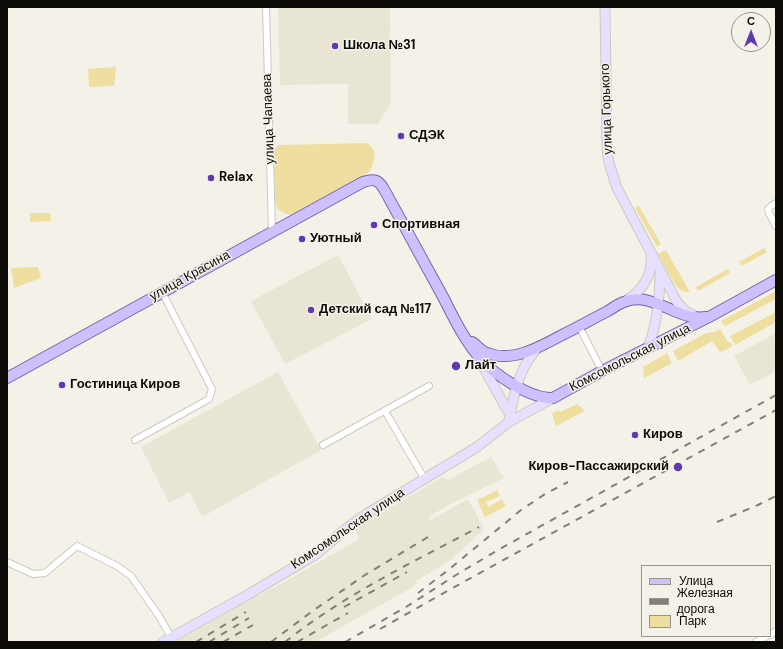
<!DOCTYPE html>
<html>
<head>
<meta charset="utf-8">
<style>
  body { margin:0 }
  #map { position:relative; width:783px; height:649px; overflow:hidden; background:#f4f2e8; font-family:"DM Sans",sans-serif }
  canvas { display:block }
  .frame { position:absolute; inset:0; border:8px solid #0c0b08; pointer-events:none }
  .legend { position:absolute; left:641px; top:565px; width:130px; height:72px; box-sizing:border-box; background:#f4f2e8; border:1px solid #97968e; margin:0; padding:5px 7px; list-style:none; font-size:12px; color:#0c0b08 }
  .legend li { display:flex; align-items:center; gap:8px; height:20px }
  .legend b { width:20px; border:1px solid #97968e }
  .north { position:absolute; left:731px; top:12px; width:40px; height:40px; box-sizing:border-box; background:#f4f2e8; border:1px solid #97968e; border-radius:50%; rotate:0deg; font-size:11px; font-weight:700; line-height:16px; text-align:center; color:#0c0b08 }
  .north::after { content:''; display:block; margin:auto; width:14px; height:18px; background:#6039b1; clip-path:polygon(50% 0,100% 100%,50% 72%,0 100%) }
</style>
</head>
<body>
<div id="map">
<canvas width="783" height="649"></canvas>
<div class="frame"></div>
<ul class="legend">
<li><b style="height:5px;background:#cdc0fc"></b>Улица</li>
<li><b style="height:5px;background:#807f78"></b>Железная дорога</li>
<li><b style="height:11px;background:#eedfa0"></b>Парк</li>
</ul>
<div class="north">С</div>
</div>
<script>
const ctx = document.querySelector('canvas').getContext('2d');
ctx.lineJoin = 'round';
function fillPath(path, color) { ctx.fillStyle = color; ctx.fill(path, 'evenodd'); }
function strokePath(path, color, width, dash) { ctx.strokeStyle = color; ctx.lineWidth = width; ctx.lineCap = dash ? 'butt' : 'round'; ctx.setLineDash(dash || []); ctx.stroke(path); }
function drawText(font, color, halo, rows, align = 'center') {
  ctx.font = font + ' "DM Sans",sans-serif'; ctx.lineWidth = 3; ctx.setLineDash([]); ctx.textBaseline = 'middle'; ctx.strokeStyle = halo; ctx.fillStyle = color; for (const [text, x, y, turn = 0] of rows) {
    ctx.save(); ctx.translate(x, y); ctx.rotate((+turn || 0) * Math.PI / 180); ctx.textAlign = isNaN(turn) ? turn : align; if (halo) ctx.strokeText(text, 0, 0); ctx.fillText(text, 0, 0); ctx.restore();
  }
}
const built = new Path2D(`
  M278,7h112l1,96 -13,21h-30v-40l-68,1z
  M338,255l34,64 -87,45 -34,-63z
  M776,333v37l-2,1v1l-24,13 -16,-29z
  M278,372l43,78 -119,67 -12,-25 -21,11 -28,-56z
  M491,457l13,21 -50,24 -24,14 -1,5 39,-22 16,30 -33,31 -35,21 1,2 -4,4 -98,55h-141l81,-46h4l100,-57 -4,-10 87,-52 6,3z`);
const green = new Path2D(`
  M116,67l-2,19 -25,1 -1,-18z
  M366,143c13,6 9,19 3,29l-78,43c-8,-2 -13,-4 -16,-12l-2,-51 2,-4 4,-3z
  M639,206l22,38 -4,3 -22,-39z
  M30,213h20l1,8 -21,1z
  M764,248l3,4 -25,14 -3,-4z
  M666,250l24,42c-6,1 -9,-1 -14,-6l-18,-32z
  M38,267l3,11 -27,10 -3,-20z
  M728,269l2,4 -32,18 -2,-4z
  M776,291v8l-51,27 -4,-5z
  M776,312v10l-41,23 -5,-9z
  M720,329l8,13h2l3,4 -10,5 -3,1 -8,-11 -34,20 -5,-10 33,-18 9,-1z
  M667,353l5,10 -28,15 -1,-11z
  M577,404l8,7 -29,15 -4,-12 6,-4 2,2z
  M497,490l3,6 -14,6 2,5 14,-8 4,7 -21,11 -8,-17z`);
const street = new Path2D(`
  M266,7l6,224
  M776,203l-5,3 -3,3 1,4 7,13
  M582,332l17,33
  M385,411l39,67
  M135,440l74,-41 3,-10 -50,-97
  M323,445l106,-59
  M7,562l26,12 12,-1 32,-27 40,20 14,10 28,40 12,21
  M770,635l6,-4
  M756,642l11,-6`);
const secondary = new Path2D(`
  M605,7l2,142 2,14 8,25 60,114 8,9 8,4
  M626,301c16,-10 27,-26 25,-45
  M648,348c9,-24 12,-51 12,-77
  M480,361l30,54
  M509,422c2,-17 9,-45 18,-60 3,-5 7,-10 11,-15
  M163,642l86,-48 66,-39 33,-28 20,-14 109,-66 32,-25 44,-24`);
const primary = new Path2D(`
  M472,342c5,3 9,9 15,11 25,10 53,-6 75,-18 15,-7 30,-16 46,-24 5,-3 10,-7 16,-9 29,-12 53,20 82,15
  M7,378l356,-196c12,-4 16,-2 22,9 19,35 38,70 57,104 11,21 21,43 36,61 15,18 52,43 75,42l49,-27 107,-54 67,-37`);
const rail = new Path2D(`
  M717,522l41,-17 18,-9
  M418,593l29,-22 74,-61 24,-16 23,-12
  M344,607l63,-35
  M380,629l69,-39 327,-180
  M196,642l50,-30
  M209,642l40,-24
  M223,642l30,-17
  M271,642l43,-32 51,-35 63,-38
  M285,642c59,-47 128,-80 194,-115
  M297,642l51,-29
  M345,642l61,-35 50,-32 42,-25 278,-155`);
const markers = [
  [335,46,4,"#6039b1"],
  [401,136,4,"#6039b1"],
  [211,178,4,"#6039b1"],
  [374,225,4,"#6039b1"],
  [302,239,4,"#6039b1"],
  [311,310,4,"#6039b1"],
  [456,366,5,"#6039b1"],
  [62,385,4,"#6039b1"],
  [635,435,4,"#6039b1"],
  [678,467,5,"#6039b1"]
];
const poiNames = [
  ["Школа №31",343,46],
  ["СДЭК",409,136],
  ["Relax",219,178],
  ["Спортивная",382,225],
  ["Уютный",310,239],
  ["Детский сад №117",319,310],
  ["Лайт",465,366],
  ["Гостиница Киров",70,385],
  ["Киров",643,435],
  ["Киров-Пассажирский",669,467,"right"]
];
const streetNames = [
  ["улица Горького",607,109,-92],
  ["улица Чапаева",269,119,-92],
  ["улица Красина",190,276,-29],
  ["Комсомольская улица",630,358,-27],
  ["Комсомольская улица",348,529,-34]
];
fillPath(built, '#e9e5d4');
fillPath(green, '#eedfa0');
strokePath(street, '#cdcac0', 8);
strokePath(secondary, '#cdcac0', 11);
strokePath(primary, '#7465a5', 12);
strokePath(street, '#fff', 6);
strokePath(secondary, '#e6e0fe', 9);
strokePath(primary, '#cdc0fc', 10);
strokePath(rail, '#807f78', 2, [7, 7]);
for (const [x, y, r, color] of markers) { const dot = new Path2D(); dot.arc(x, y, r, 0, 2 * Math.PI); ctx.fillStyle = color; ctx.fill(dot); strokePath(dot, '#f4f2e8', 1.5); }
drawText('bold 13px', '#0c0b08', '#f4f2e8', poiNames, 'left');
drawText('13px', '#0c0b08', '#f4f2e8', streetNames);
</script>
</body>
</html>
